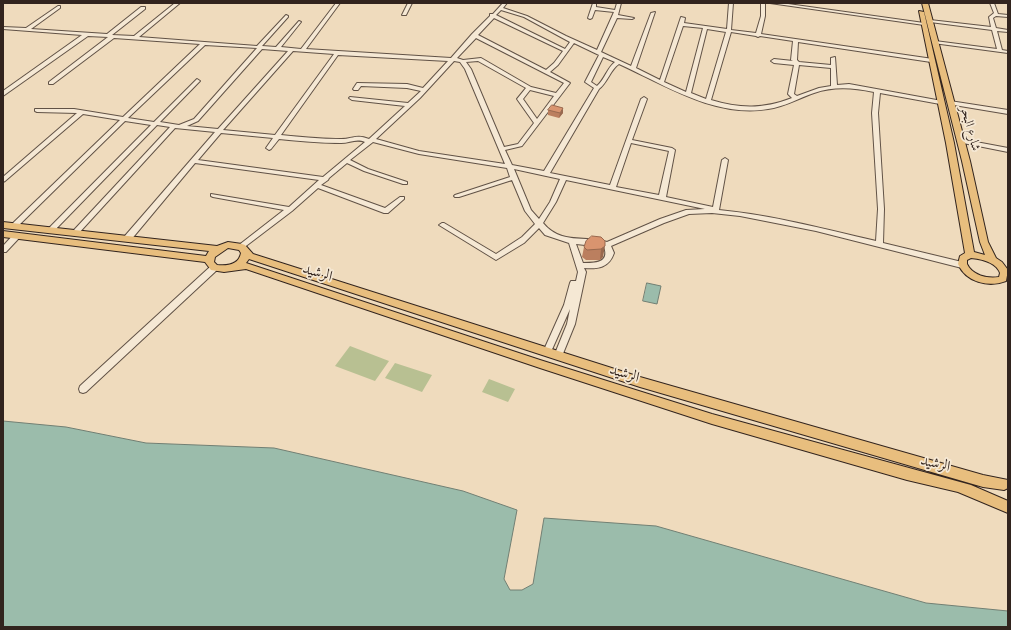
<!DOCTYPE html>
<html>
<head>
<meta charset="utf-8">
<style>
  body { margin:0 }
  #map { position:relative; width:1011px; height:630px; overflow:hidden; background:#efdbbd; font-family:Vollkorn,serif }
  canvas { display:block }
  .frame { position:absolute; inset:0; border:4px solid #32241e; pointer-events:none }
</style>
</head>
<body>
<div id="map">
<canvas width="1011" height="630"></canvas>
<div class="frame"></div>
</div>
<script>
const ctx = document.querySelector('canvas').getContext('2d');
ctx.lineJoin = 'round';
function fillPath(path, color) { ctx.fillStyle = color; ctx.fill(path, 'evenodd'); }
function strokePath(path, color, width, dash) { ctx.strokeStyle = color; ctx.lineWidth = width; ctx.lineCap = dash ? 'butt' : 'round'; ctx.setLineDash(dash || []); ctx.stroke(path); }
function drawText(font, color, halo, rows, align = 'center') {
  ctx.font = font + ' Vollkorn,Amiri,serif'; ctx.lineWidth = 3.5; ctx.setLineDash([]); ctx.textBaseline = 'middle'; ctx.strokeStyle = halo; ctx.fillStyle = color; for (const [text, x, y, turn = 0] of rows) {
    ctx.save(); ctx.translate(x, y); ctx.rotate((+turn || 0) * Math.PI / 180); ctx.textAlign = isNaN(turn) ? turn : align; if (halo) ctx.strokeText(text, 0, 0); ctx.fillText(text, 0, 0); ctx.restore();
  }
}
const green = new Path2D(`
  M350,346l39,15 -14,20 -40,-15z
  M395,363l37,12 -10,17 -37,-14z
  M489,379l26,10 -7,13 -26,-10z`);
const water = new Path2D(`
  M647,283l14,3 -4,18 -14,-3z
  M3,421l63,6 80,16 128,5 189,43 54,19 -13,69 6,11h12l11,-6 11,-66 112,8 270,77 82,8v16h-1005z`);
const minor = new Path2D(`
  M175,3h5l-41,34 118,9 29,-31 2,1v1l-26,29 14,1 23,-26 2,1 -20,25 20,2 35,-46h4l-34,46 145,9 21,-24 18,-18v-2h3l10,-11h4l-4,5 24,8 39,20 31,14 17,-38 -19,-2 -3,8 -2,1 -2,-1 5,-15h3v4l19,3 2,-7h4l-3,12 16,3 -2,1 -15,-1 -16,34 30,14 20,-53 4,-1 -19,56 24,12 21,-63 4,1 -1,5 43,6 2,-26h4l-2,27 25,3 5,-17v-13h4v13l-4,18 172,25v2l-2,1 -133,-20 -1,18 2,2 32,3v-7l4,-1 2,28 12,-1 93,17v2l-2,1 -60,-11 -2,20 6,96 -1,34 79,19 4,3 -4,3 -146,-37 -76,-15 -28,-3 -23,1 -25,9 -53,23 3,7c-5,15 -16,16 -30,15l2,4 -11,52 -13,32 -1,2h-6l-1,-2 13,-32 3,-15 -20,45h-6l-1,-2 21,-47 6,-22 1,-2h5l2,-9 -9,-29 -24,-8 -6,-7 -15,15 -28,17 -57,-35 3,-2h2l52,31 26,-17 13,-13 -10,-13 -13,-31 -53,17h-4l-1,-1 1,-1 55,-18 -3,-9 -88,-14 -46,-12 -23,18 18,9 39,13v2h-4l-39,-13 -17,-8 -18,15 -1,2 -7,5 64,23 15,-11h4v2l-16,14h-4l-66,-25 -26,23 -50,38 -4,-2 1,-2 45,-35 -71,-13 -2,-1v-2l78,13 30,-27 -124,-17 -65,78h-6l-1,-2 1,-2 91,-105 -40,-4 -97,106h-4l-2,-2 2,-2 96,-103 -13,-2 -104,107h-4l-2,-2 2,-2 102,-103 -26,-4 -109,107h-4l-1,-2 1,-2 108,-104 -37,-6 -78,67 -2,1v-5l74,-64 -40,-1 -2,-1v-2h39l49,8 77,-73 -86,-6 -61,46h-4v-2l59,-45 -20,-1 -85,60v-5l79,-56 -79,-6v-2l23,1 32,-22h2v2l-29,21 76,5 34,-27h4v2l-33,26 22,1zM501,10l23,7 46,25 -5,7 -69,-34zM494,18l69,33 -9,12 -8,7 -68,-35zM683,26l20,2 -17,64 -22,-10zM707,29l19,3 -20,67 -15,-6zM731,32l25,4 2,1 2,-1 33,5 -2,19 2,1 -19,-2 -3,2 3,2 20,2 -6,29 4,4c-28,11 -52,11 -81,2zM476,38l88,45 -8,10 -25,-6 -50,-29 -18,2 -6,-2zM574,43l25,12 -14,27 9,6 -50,83 -32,-6 -7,-15 17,-4 48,-63 -20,-11 8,-7zM205,45l52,3 -63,71 -15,6 -19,-3 39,-40 1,-1 -3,-2 -43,43 -26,-4zM262,49l26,2 -70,78 -31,-3 11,-5zM293,51l41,3 -59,81 -52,-5zM338,55l110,6 -25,27 -16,-4 -50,-1 -4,6 1,1h4l3,-4 46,2 14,3 -13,12 -58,-6 -1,1 3,2 53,6 -36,33c-13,-5 -16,0 -28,0 -20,0 -40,-2 -60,-4zM603,57l12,5c-8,6 -10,17 -18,24l-6,-4zM454,61l6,1 5,7 40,95 -86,-13 -43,-12 44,-41zM478,61l48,27 -9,11 17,24 -16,21 -14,3 -33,-78 -5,-7zM619,64c46,21 96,54 149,45 16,-2 31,-11 46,-16 21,-7 39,-5 60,-1l-2,21 6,96 -2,32c-52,-12 -104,-26 -157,-31l9,-50 -3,-2 -3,2 -9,47 -47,-10 9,-47 -3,-2 -40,-8 15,-41 -3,-2 -3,2 -31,86 -60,-12 49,-84c9,-7 11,-19 20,-25zM799,65l32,3v18l-12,2 -22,8 -3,-2zM530,90l24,6 -17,23 -14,-20zM221,133l52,5 -7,10 3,2 2,-1 8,-10c20,2 41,4 62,4 9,0 15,-5 24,-1l-42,35 -125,-17zM631,143l38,8 -10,44 -43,-8zM514,169l46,10 -10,23 -11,17 -8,-9zM566,180l139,29 -19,1 -26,9 -53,23c-23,-7 -46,3 -64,-19l13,-21zM576,244l28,3c6,16 -9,16 -21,16z
  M408,3h4l-6,12h-4z
  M770,3h11l143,20 2,1 -2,1z
  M990,3h4l4,11 10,1v2l-12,-1 -3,2 3,10 12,2v2l-11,-1 5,19 6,1v2l-75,-10v-2h2l62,8 -5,-19 -62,-8 -2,-1 2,-1 61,7 -2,-10 5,-4z
  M950,101l58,9v4l-60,-10v-2z
  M960,139l48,9v4l-50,-10v-2z
  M14,234h6l1,2 -15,16h-3v-6z
  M214,265l4,3 -1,2 -131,122 -3,1 -3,-1 -1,-3 1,-3 131,-120z`);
const major = new Path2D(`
  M922,3h6l42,158 18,81 8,16 6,4 6,8 -2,11c-18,7 -40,1 -48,-17l2,-8 5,-3 -19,-110 -27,-132 5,1 30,131 20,109 11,3 -5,-13 -18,-81zM971,258c10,1 25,4 29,15l-1,4c-12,2 -27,-2 -32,-13v-4z
  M3,222l214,24 11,-4 14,2 3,1 8,9 387,123 343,98 25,5v8l-4,2 -21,-3 -343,-100 -391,-128 -3,4 294,97 172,54 259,71 37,16v12l-50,-21 -51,-12 -195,-56 -172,-56 -294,-99 -22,3 -13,-2 -6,-8 -202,-25v-6l203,25 3,-5 -206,-23zM228,248l11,2 2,3c-2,12 -14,13 -24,12l-3,-3 1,-5z`);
const wall = new Path2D(`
  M548,110l15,3 -4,5 -11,-3z
  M601,237l2,20 -3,3h-14l-4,-3 2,-10z`);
const shadedWall = new Path2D(`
  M563,108v5l-4,5 1,-5z
  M605,246l-2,11 -3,3 1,-11z`);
const building = new Path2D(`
  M552,105l11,3 -3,5 -12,-3z
  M592,236l9,1 4,4v5l-4,3 -14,1 -3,-3 2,-6z`);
const farStreetnames = [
  ["شارع البحر",969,129,75]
];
const streetNames = [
  ["الرشيد",317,274,18],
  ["الرشيد",624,375,18],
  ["الرشيد",935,465,14]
];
fillPath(green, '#b8c092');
fillPath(water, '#9bbcab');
strokePath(water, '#717f73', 1);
strokePath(minor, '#615246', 2);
strokePath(major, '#32241e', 2);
fillPath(minor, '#f5e8d4');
fillPath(major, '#e8be7e');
fillPath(wall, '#bb7f5f');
fillPath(shadedWall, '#98684e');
fillPath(building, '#d9946f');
strokePath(building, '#98684e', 1);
drawText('13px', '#32241e', '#f5e8d4', farStreetnames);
drawText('15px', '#32241e', '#f5e8d4', streetNames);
</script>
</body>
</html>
